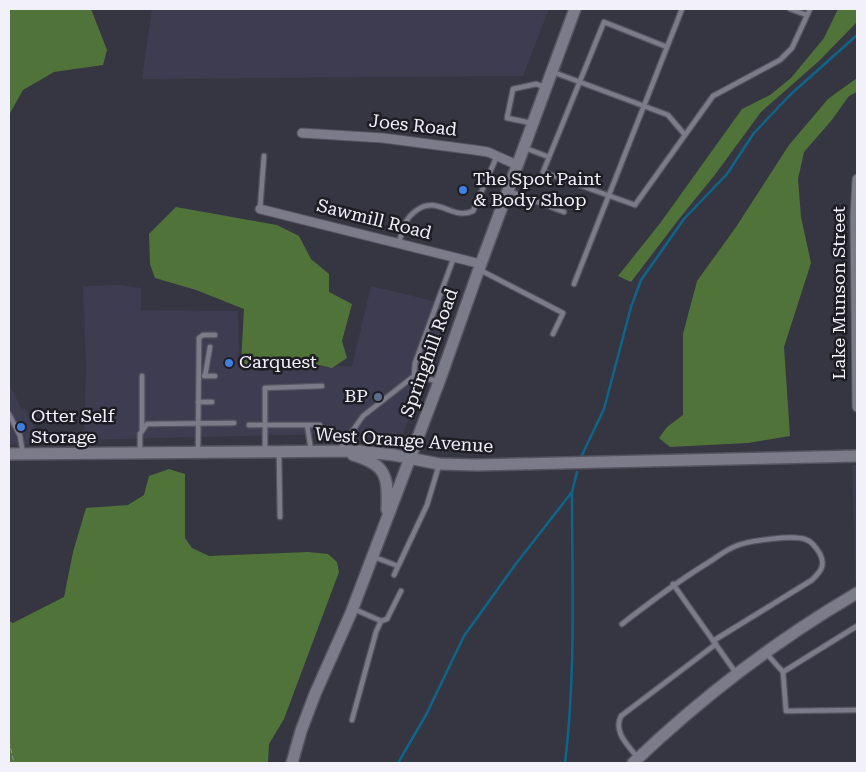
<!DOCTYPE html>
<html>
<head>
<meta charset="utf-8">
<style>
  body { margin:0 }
  #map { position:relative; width:866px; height:772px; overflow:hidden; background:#363542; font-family:"Roboto Serif",serif }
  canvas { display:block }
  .frame { position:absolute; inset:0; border:10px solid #f2f1fa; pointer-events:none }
</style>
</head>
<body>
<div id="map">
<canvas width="866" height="772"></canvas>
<div class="frame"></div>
</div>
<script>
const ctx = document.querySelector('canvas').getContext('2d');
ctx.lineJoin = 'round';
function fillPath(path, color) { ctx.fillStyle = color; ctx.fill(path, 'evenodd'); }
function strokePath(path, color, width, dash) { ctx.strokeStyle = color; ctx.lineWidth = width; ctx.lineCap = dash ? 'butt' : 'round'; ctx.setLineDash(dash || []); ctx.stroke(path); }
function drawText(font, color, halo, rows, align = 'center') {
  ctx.font = font + ' "Roboto Serif",serif'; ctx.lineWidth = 5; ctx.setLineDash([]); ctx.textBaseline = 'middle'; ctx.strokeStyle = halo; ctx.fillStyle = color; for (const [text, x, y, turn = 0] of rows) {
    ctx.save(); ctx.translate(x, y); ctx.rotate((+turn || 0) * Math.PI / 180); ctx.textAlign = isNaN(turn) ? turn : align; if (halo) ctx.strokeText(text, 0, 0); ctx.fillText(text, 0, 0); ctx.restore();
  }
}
const built = new Path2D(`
  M152,9h397l-26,67 -381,3z
  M121,285l20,3v22l97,1 1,57 113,-2 19,-80 79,19 -20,61 -28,70 -78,-2 -240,6 2,-74 -3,-80z
  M9,384l13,25 3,-1 17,36 -33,1z
  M852,465h5v113l-2,2z`);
const forest = new Path2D(`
  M9,9h82l16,41 -4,15 -49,7 -31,18 -14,25z
  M838,9h19v13l-38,39 -58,51 -47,64 -35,43 -48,63 -13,-6 43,-54 81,-113 28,-14 21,-17 33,-40z
  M857,78v14l-8,4 -18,25 -27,31 -6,27 3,38 10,46 -27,84 6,89 -42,7 -78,4 -11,-9 8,-11 16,-12v-81l14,-53 39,-54 53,-82 39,-46z
  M176,207l101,18 22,11 12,23 18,15v18l23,12 -10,37 5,17 -15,10 -43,-10 -17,6 -22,3 -9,-5 3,-53 -48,-19 -41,-12 -5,-14 -1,-30z
  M169,469l16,5v64l7,10 17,8 99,-4 20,2 9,8 2,10 -55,147 -15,25 -1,19h-259v-142l4,2 51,-26 9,-45 13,-44 42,-3 16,-10 5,-19z`);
const stream = new Path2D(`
  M582,455l22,-46 27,-102 10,-27 43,-61 43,-45 27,-41 36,-38 67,-60
  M398,763l28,-48 38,-79 51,-71 57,-73 5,-20
  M565,763c11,-89 7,-180 7,-270`);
const path = new Path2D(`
  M9,741l5,22`);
const lane = new Path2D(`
  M790,9l17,6
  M667,47l-63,-25 -61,150 92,33 78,-109 67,-36 12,-12 18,-39
  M553,72l115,43 17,20
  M531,123l-24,-5 6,-29 23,-5 9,3
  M525,148l24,9
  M509,191l55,21
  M260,209l4,-53
  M399,243c4,-14 5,-24 18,-33 21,-15 36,11 56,1l24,-55
  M480,270l83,43 -10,21
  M574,284l108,-275
  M142,376v54
  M204,376h11
  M205,376l5,-29
  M414,376l23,5
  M198,402h14
  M9,414l11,22 3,18
  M249,425h71
  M307,425l4,25
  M339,450l24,-34 51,-40 1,-13 39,-106
  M140,451v-17l7,-10 87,-1
  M198,452l1,-114 4,-3h12
  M265,452v-64l57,-2
  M279,453l1,64
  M374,557l24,9
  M394,575l33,-70 12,-40
  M673,584l63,89
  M354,609l27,12 6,-2 14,-28
  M622,624c27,-21 55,-42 84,-60 10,-6 19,-14 30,-18 11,-5 60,-12 71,-6 6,2 10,9 13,14 6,12 0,18 -8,26l-99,61
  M766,653l17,19 3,39 71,-1
  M783,672l74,-46
  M352,720l24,-88 5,-11
  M637,757c-9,-12 -24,-25 -16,-41l95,-72`);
const street = new Path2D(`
  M302,133l81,5 92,12 13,2 29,13
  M857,179l-2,39 2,189
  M260,209l221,55`);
const secondary = new Path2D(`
  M9,454l349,-3 36,4 45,9 38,1 380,-9
  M353,455c34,10 35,21 34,55
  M292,763l9,-32 14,-37 36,-81 88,-231 40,-113 96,-260
  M633,763c69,-66 142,-122 224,-170`);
const markers = [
  [463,190,5,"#3f7fe0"],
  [229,363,5,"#3f7fe0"],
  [378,397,5,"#5c6f8a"],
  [21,427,5,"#3f7fe0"]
];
const streetNames = [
  ["Joes Road",413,126,6],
  ["Sawmill Road",374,220,14],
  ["Lake Munson Street",840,293,-90],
  ["Springhill Road",430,353,-70],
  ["West Orange Avenue",404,441,4]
];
const poiNames = [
  ["The Spot Paint",473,180],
  ["& Body Shop",473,201],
  ["Carquest",239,363],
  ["BP",368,397,"right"],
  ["Otter Self",31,417],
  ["Storage",31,438]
];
fillPath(built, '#3e3c50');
fillPath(forest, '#507339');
strokePath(stream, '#0d668a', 2.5);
strokePath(lane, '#55535f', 7);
strokePath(street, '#55535f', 11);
strokePath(secondary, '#55535f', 14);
strokePath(path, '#93929d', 1, [5, 2.5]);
strokePath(lane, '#7c7b8a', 4.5);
strokePath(street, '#7c7b8a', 9);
strokePath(secondary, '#7c7b8a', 11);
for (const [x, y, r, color] of markers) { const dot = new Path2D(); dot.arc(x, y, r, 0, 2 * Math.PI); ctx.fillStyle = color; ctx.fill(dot); strokePath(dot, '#1e1d24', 2); }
drawText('18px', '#f2f1fa', '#1e1d24', streetNames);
drawText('18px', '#f2f1fa', '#1e1d24', poiNames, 'left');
</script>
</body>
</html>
